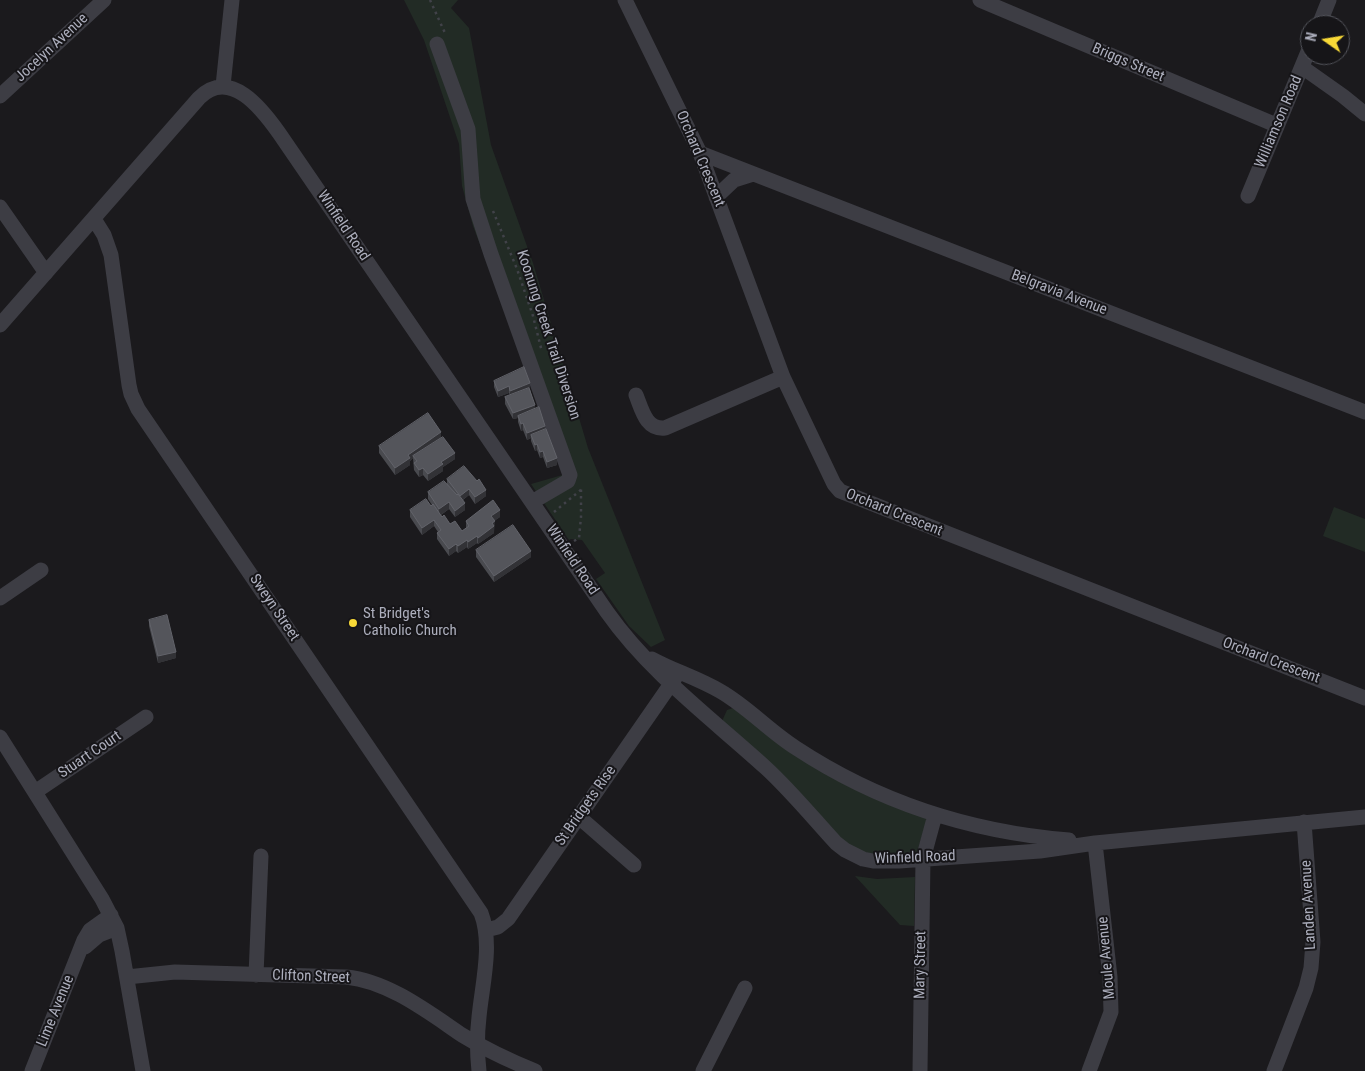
<!DOCTYPE html>
<html>
<head>
<meta charset="utf-8">
<style>
  body { margin:0 }
  #map { position:relative; width:1365px; height:1071px; overflow:hidden; background:#1b1a1d; font-family:"Roboto Condensed",sans-serif }
  canvas { display:block }
  .north { position:absolute; left:1300px; top:15px; width:50px; height:50px; box-sizing:border-box; background:#161518; border:1px solid #52535a; border-radius:50%; rotate:283deg; font-size:14px; font-weight:700; line-height:20px; text-align:center; color:#adafbd }
  .north::after { content:''; display:block; margin:auto; width:18px; height:22px; background:#f8d937; clip-path:polygon(50% 0,100% 100%,50% 72%,0 100%) }
</style>
</head>
<body>
<div id="map">
<canvas width="1365" height="1071"></canvas>
<div class="north">N</div>
</div>
<script>
const ctx = document.querySelector('canvas').getContext('2d');
ctx.lineJoin = 'round';
function fillPath(path, color) { ctx.fillStyle = color; ctx.fill(path, 'evenodd'); }
function strokePath(path, color, width, dash) { ctx.strokeStyle = color; ctx.lineWidth = width; ctx.lineCap = dash ? 'butt' : 'round'; ctx.setLineDash(dash || []); ctx.stroke(path); }
function drawText(font, color, halo, rows, align = 'center') {
  ctx.font = font + ' "Roboto Condensed",sans-serif'; ctx.lineWidth = 4; ctx.setLineDash([]); ctx.textBaseline = 'middle'; ctx.strokeStyle = halo; ctx.fillStyle = color; for (const [text, x, y, turn = 0] of rows) {
    ctx.save(); ctx.translate(x, y); ctx.rotate((+turn || 0) * Math.PI / 180); ctx.textAlign = isNaN(turn) ? turn : align; if (halo) ctx.strokeText(text, 0, 0); ctx.fillText(text, 0, 0); ctx.restore();
  }
}
const green = new Path2D(`
  M404,0h54l-7,8 18,20 22,117 42,118 55,185 77,192 -14,7 -22,-21 -33,-47 9,-6 -23,-33 -11,-1 -2,1 -38,-56 35,-10 -93,-248 -11,-40 -3,-42 -35,-104z
  M1334,507l31,12v33l-42,-16z
  M733,708l193,110 1,2 -10,32 -26,5 -39,-7 -129,-127v-4l4,-9z
  M855,876l22,3 38,-2 -1,49 -14,-1z`);
const path = new Path2D(`
  M430,0l15,33
  M493,211l24,58 16,47 9,36
  M554,512l28,-23
  M574,541l5,-3 2,-21v-31`);
const minor = new Path2D(`
  M625,0l75,153 83,224 51,107 6,7 525,207
  M980,0l296,125
  M1319,25l10,-25
  M437,44l31,85 5,70 18,55 79,221 -2,6 -36,21
  M1302,67l41,29 22,18
  M223,86l9,-86
  M0,96l104,-96
  M700,153l665,259
  M1248,196l62,-149
  M716,197l18,-17 19,-6
  M0,207l46,66
  M94,219l10,16 7,20 18,130 2,9 7,15 343,504c12,31 1,72 -2,104 -2,17 -2,36 0,54
  M0,325l199,-227c31,-31 63,11 80,35l328,479c43,61 104,106 159,156 25,23 47,50 70,75l9,7 18,9 10,2h26l141,-10 55,-8 270,-26
  M636,395c6,15 10,35 29,33l118,-51
  M0,598l41,-28
  M652,659c22,12 46,19 68,32 28,16 49,40 76,57 82,54 176,84 273,92
  M0,737l102,162 15,29 5,23 21,120
  M35,792l111,-75
  M579,817l55,48
  M486,930l12,-3 10,-8 167,-241
  M85,947l14,-12 18,-7
  M256,975l5,-119
  M127,977l48,-5 171,5c42,4 82,35 116,58 23,14 48,26 73,36
  M32,1071l52,-131 6,-10 21,-15
  M703,1071l42,-83
  M920,1071l3,-212 12,-44
  M1089,1071l22,-59 -1,-35 -15,-134
  M1274,1071l32,-83 5,-20 2,-26 -9,-120`);
const wall = new Path2D(`
  M494,381l36,8 5,19 10,22 12,35 -10,3 -4,-11 -3,1 -3,-8 -2,1 -4,-10v-3l-4,2 -4,-10 -2,1 -3,-9v-4l-5,1 -8,-15v-7l5,-2 -1,-2 -11,4 -4,-10z
  M441,438l14,21 -12,8v4l-15,10 -5,-6 -4,2 -5,-7 -1,-12 -3,3v4l-15,10 -16,-22v-7z
  M447,479l39,17 -11,8 -6,-9 -6,5 2,10 -10,7 -6,-8 -8,6 9,9 12,7 4,-3v-7l34,-4 -6,4v12l-16,11 -1,-1 -9,6 -1,-2 -9,6 -2,-2 -7,5 -12,-17v-6l1,-1 -4,-6 -12,9 -12,-18v-7l22,-5 -4,-6v-7l19,-7z
  M476,550l55,7 -37,25 -18,-25z
  M149,620l27,38 -18,5 -9,-37z`);
const shadedWall = new Path2D(`
  M530,383v6l-20,9v-7z
  M509,386v7l-11,4v-6z
  M535,405v6l-17,5v2l-5,1v-6z
  M523,423v7l-2,1v-7z
  M545,426v7l-14,2v3l-4,2v-7z
  M441,432v7l-28,17v2l-3,3v4l-15,10v-7l13,-13z
  M537,444v6l-2,1v-6z
  M543,451v6l-3,1v-6z
  M455,453v6l-12,8v4l-15,10v-7l13,-12z
  M557,458v7l-10,3v-6z
  M423,468v7l-4,2v-7z
  M469,489v6l-9,7v-6z
  M486,490v6l-11,8v-7z
  M449,502v7l-10,7v-7z
  M465,503v7l-10,7v-6z
  M500,510v7l-9,6v-7z
  M434,520v6l-12,9v-7z
  M495,521l-1,12 -16,11v-6z
  M477,536v7l-9,6v-7z
  M467,540v7l-9,6v-7z
  M456,544v7l-7,5v-7z
  M531,551v6l-37,25v-6z
  M176,652v6l-18,5v-7z`);
const building = new Path2D(`
  M524,367l6,16 -20,8 -1,-5 -11,5 -4,-10z
  M529,388l6,17 -22,8 -8,-16z
  M539,407l6,19 -18,7 -4,-10 -2,1 -3,-8z
  M428,413l13,19 -33,23 2,3 -15,10 -16,-22z
  M546,429l11,29 -10,4 -4,-11 -3,1 -3,-8 -2,1 -4,-10z
  M443,437l12,16 -14,9 2,2 -15,10 -5,-6 -4,2 -5,-7 3,-2 -4,-5z
  M464,466l13,15 2,-2 7,11 -11,7 -6,-8 -9,7 -13,-17z
  M444,481l13,14 1,-1 7,9 -10,8 -6,-9 -10,7 -11,-17z
  M426,499l5,7 2,-2 9,13 2,-2 6,9 5,-3 7,10 7,-5 -3,-5 27,-21 7,10 -9,6 4,5 -3,2 2,3 -16,12 -1,-2 -9,6 -1,-2 -9,6 -2,-2 -7,5 -12,-16 4,-3 -7,-10 -12,8 -12,-18z
  M513,525l18,26 -37,25 -18,-26z
  M167,615l9,37 -18,4 -9,-36z`);
const markers = [
  [353,623,5,"#f8d937"]
];
const streetNames = [
  ["Jocelyn Avenue",52,48,-43],
  ["Briggs Street",1128,63,23],
  ["Williamson Road",1279,122,-67],
  ["Orchard Crescent",700,159,67],
  ["Winfield Road",343,226,56],
  ["Belgravia Avenue",1059,293,21],
  ["Koonung Creek Trail Diversion",548,335,72],
  ["Orchard Crescent",894,513,22],
  ["Winfield Road",572,560,56],
  ["Sweyn Street",274,608,56],
  ["Orchard Crescent",1271,661,21],
  ["Stuart Court",90,755,-34],
  ["St Bridgets Rise",586,806,-55],
  ["Winfield Road",915,858,-2],
  ["Landen Avenue",1309,905,-93],
  ["Moule Avenue",1107,958,-95],
  ["Mary Street",921,965,-89],
  ["Clifton Street",311,977,2],
  ["Lime Avenue",56,1011,-68]
];
const poiNames = [
  ["St Bridget's",363,614],
  ["Catholic Church",363,631]
];
fillPath(green, '#222b25');
strokePath(path, '#414249', 2.5, [2.5, 4]);
strokePath(minor, '#3d3d44', 15);
fillPath(wall, '#494a4f');
fillPath(shadedWall, '#323236');
fillPath(building, '#54555b');
strokePath(building, '#62636a', 1);
for (const [x, y, r, color] of markers) { const dot = new Path2D(); dot.arc(x, y, r, 0, 2 * Math.PI); ctx.fillStyle = color; ctx.fill(dot); strokePath(dot, '#161518', 2); }
drawText('15px', '#adafbd', '#161518', streetNames);
drawText('15px', '#adafbd', '#161518', poiNames, 'left');
</script>
</body>
</html>
